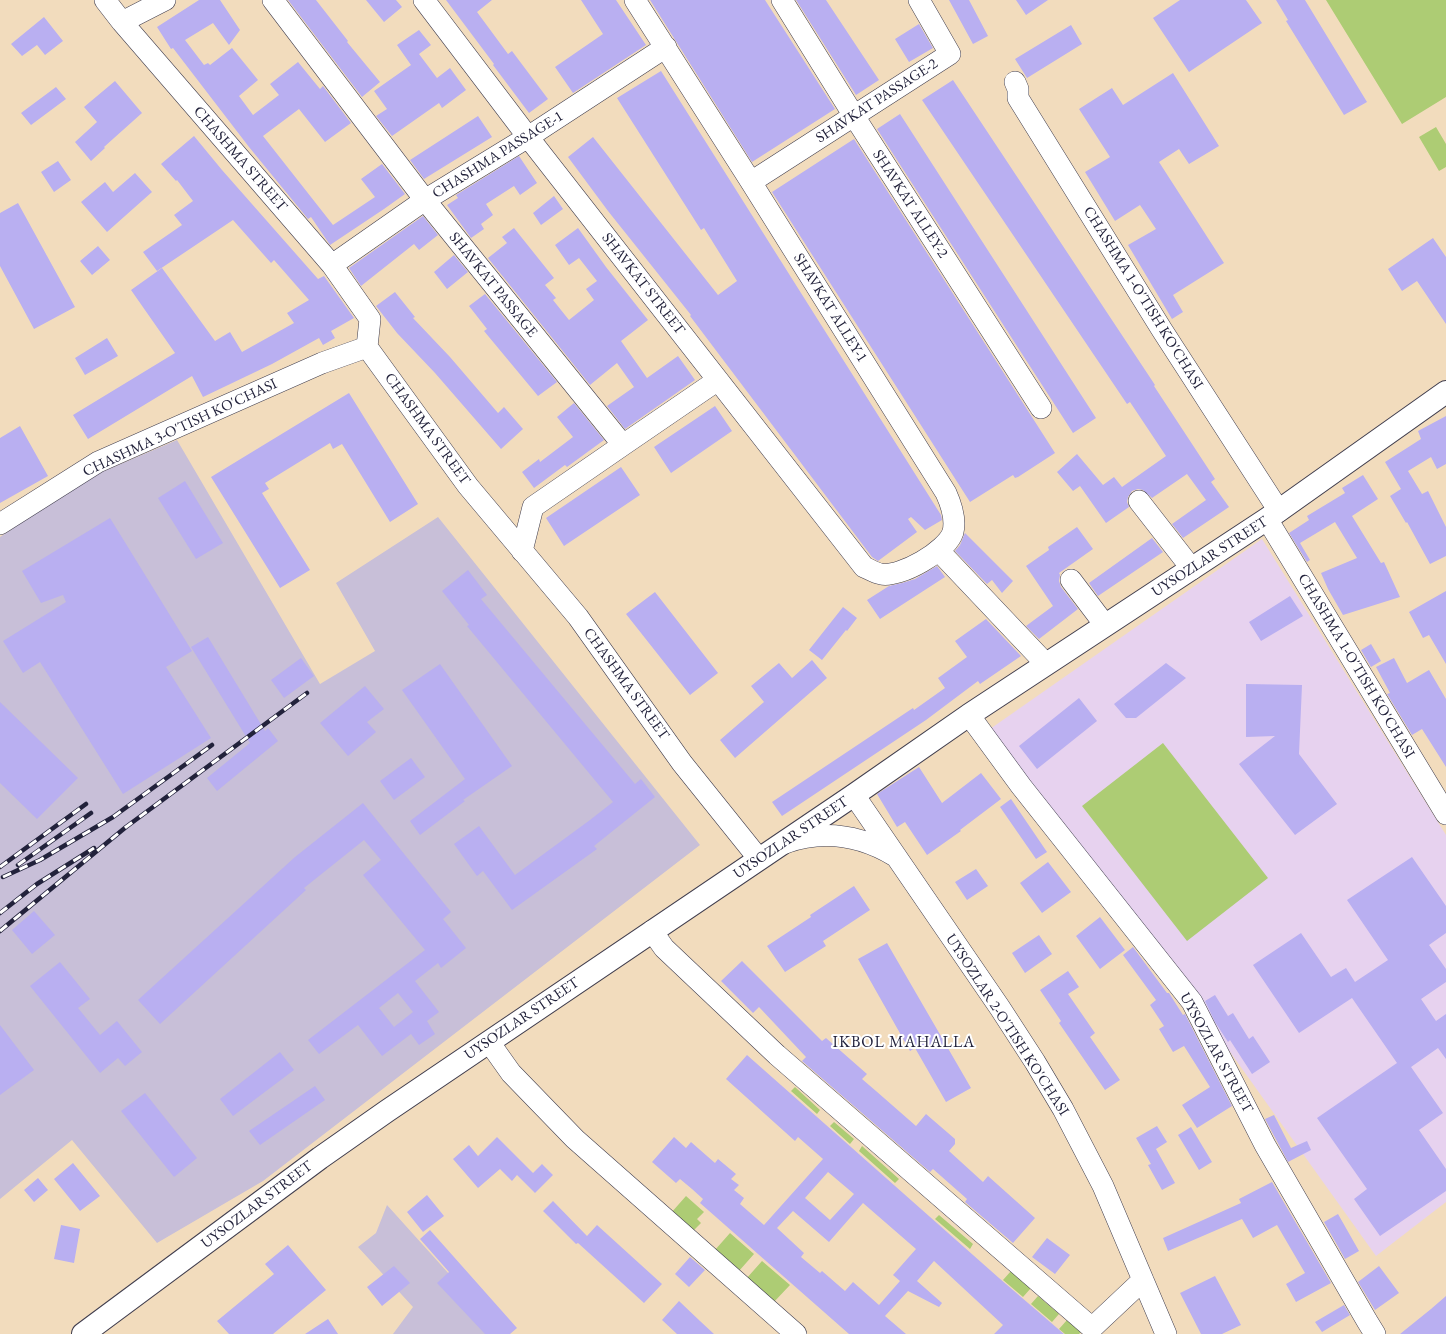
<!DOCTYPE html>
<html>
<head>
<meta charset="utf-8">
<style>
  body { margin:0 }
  canvas { display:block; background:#f2dcbd }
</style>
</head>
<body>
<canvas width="1446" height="1334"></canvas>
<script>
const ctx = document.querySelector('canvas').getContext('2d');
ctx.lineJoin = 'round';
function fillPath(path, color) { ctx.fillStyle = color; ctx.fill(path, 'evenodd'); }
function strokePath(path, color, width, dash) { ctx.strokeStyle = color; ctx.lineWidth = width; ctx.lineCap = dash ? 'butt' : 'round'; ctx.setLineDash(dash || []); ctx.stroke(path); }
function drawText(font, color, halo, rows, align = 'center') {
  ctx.font = font + ' "EB Garamond",serif'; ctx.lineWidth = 4; ctx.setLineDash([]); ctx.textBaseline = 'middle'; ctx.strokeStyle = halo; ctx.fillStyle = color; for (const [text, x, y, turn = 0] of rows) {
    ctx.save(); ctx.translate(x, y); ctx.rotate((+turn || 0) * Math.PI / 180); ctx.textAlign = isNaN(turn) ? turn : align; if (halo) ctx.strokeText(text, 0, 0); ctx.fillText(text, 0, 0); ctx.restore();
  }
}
const built = new Path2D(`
  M1262,539l184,296v367l-70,54 -176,-246 -210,-281z`);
const industrial = new Path2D(`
  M177,440l143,244 55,-33 -39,-68 102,-66 262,328 -437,336 -106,62 -85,-103 -72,59v-662l90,-60z
  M387,1205l116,129h-110l20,-27 -55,-60 18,-14z`);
const green = new Path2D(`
  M1326,0h120v97l-44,27z
  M1436,127l10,17v23l-7,4 -20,-34z
  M1163,743l105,135 -81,63 -105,-135z
  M795,1087l25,23 -3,4 -26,-23z
  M834,1122l20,17 -4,5 -20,-18z
  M862,1146l37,33 -4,4 -36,-32z
  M686,1196l18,16 -7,7 4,4 -9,9 -21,-19z
  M939,1215l34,29 -3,5 -35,-30z
  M730,1233l24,21 -15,17 -24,-21z
  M762,1261l28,24 -17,18 -27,-24z
  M1011,1271l20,17 -8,9 -20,-17z
  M1038,1296l21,18 -7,8 -21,-18z
  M1067,1320l14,12 -2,2h-14l-6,-5z`);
const building = new Path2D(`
  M199,0h21l20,30 -11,15 -16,-22 -28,17 19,25 4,-2 2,2 22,-17 26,32 -19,16 14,19 26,-20 -9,-11 28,-22 22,27 3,-3 28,37 -26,19 -26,-33 -36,27 70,89 42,-28 -14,-18 21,-15 23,30 -21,15 -54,36 -19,-28 -3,2 -59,-72 -76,-99 -2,1 -14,-22z
  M288,0h28l32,41 -1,1 33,40 -18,15z
  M366,0h30l6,7 -18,15z
  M446,0h46l-15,12 31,42 4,-3 36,48 -19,14 -36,-48 1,-1z
  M581,0h35l30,45 -73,48 -18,-26 48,-33z
  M650,0h115l70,109 -83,53z
  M796,0h30l53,80 -23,15z
  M949,0h20l19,36 -15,8z
  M1016,0h32l-22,15z
  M1180,0h66l16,23 -73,49 -36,-54z
  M1276,0h29l62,102 -23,13 -58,-94 2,-1z
  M44,17l19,24 -18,14 -8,-10 -15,11 -11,-12z
  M919,24l14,24 -24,14 -14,-23z
  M1071,25l11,19 -55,34 -12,-19z
  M419,30l12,15 -12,9 18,24 13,-10 16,22 -24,18 -3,-5 -47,33 -16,-20 11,-7 -13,-18 37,-26 -14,-20z
  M661,71l280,444 1,5 -17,10 -14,-13 -3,2 9,13 -39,29 -6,-4 -182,-241 1,-1 -83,-104 -40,-54 25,-20 125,158 19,-14 -33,-53 -3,2 -84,-132z
  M1173,73l46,73 -30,18 -10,-15 -20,13 65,101 -51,32 10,17 -11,7 -44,-74 28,-16 -16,-24 -25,16 -30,-49 25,-15 -31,-48 33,-21 11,17z
  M953,80l202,305 -1,1 61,93 -4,3 18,25 -46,31 -11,-14 34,-24 -19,-26 -35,24 -9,-8 -5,-1 -6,2 -4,6 -1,5 2,5 -23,16 -26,-37 -7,5 -16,-19 20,-18 26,31 11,-8 8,10 44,-31 -36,-54 -3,2 -205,-304z
  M115,81l27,32 -38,34 1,1 -14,13 -16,-19 22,-20 -13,-15z
  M56,87l10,12 -35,26 -10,-12z
  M900,114l196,304 -23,15 -196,-304z
  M478,116l14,21 -68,42 -14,-19z
  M194,136l28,34 96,109 6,-3 30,42 -23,13 4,7 -12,7 -4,-7 -47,26 -69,33 -11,-21 -104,63 -15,-24 102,-62 -44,-63 31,-22 53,73 15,-9 12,20 52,-29 -7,-10 22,-13 -35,-40 -3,3 -38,-43 -76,51 -14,-19 39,-27 -8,-10 19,-14 -16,-21 -1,1 -15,-17z
  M854,139l201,314 -37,24 -3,1 -2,-3 -43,27 -198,-310z
  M519,156l18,27 -17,12 -6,-9 -28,18 7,11 -12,9 3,5 -13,9 -24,-33 11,-7 -2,-3z
  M58,161l13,19 -17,12 -13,-20z
  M135,173l17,19 -45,40 -26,-30 24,-20 8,10z
  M554,196l9,13 -22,16 -8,-12z
  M18,203l57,104 -41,22 -34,-63v-53z
  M423,216l15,19 -19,15 -5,-6 -53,42 -12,-18z
  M514,228l40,50 -9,7 11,13 -3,2 16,20 25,-20 -8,-11 11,-8 -18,-23 -10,7 -14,-20 23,-17 28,39 42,53 -27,21 26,37 31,-22 17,24 -70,49 -18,-23 27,-19 -17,-24 -27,22 -102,-127 19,-15 -5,-6z
  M1433,238l13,19v67l-29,-43 -15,10 -14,-22z
  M98,246l12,14 -18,15 -12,-14z
  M454,255l14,17 -21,17 -13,-17z
  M395,292l20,25 -2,1 37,39 48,56 6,-6 19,22 -22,20 -66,-76 -38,-40 -21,-27z
  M485,294l72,88 -19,14 -54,-65 3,-2 -18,-23z
  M107,338l11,18 -33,19 -10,-17z
  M349,393l69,111 -28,18 -48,-78 -9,5 -3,-6 -65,40 4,6 -7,4 48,77 -30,18 -69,-111z
  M574,403l30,37 -37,27 -2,-2 -31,23 -12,-16 17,-13 1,3 33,-25 -16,-20z
  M715,406l17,25 -61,42 -17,-26z
  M1446,416v48l-9,5 -6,-12 -23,14 14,23 6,-3 18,36v29l-16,8 -23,-42 -1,1 -16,-27 11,-7 -16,-27 36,-23 -3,-8z
  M20,426l28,50 -48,27v-65z
  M621,467l19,28 -76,51 -18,-28z
  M1363,475l15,24 -26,17 29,47 3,-1 16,35 -57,18 -15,-26 -7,-16 36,-15 -22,-36 -35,21 10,17 -3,2 -18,-29 20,-13 -2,-4 38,-23 -3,-5z
  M185,481l38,62 -27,16 -38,-61z
  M110,518l82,133 -26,16 45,71 -88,56 -83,-132 -17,11 -20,-32 63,-39 -3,-7 -22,8 -19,-32z
  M1077,527l16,22 -34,24 1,2 -1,6 2,6 17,22 -39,30 -13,-13 27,-20 -27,-40 23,-16 -1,-3z
  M965,533l48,48 -11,12 -10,-13 -5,4 -32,-33 5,-6z
  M1152,538l11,14 -65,44 -9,-13z
  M937,566l8,11 -65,42 -13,-19 22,-14 13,-3 13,-4z
  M468,570l19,25 -6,4 154,185 6,-5 14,18 -61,49 3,3 -85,61 -29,-39 -6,5 -23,-32 25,-18 36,49 75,-55 23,-18 -146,-176 2,-1 -27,-34z
  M1446,591v73l-17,-29 -6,3 -14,-26z
  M655,592l63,81 -28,22 -64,-81z
  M1290,596l13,20 -42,25 -12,-19z
  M843,607l14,11 -10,13 -1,-1 -24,30 -13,-10z
  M986,619l35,37 -41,28 -2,-3 -52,39 -144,96 -10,-14 141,-94 1,2 31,-22 -7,-10 29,-21 -12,-16z
  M208,637l57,94 3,-3 10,13 -61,50 -10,-13 43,-35 -59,-96z
  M1371,644l10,17 -10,6 -10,-17z
  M301,658l13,18 -30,22 -13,-18z
  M1394,658l13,25 22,-13 17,29v68l-24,-38 -10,6 -25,-41 3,-1 -14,-26z
  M812,660l15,18 -92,80 -15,-18 44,-38 -13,-16 28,-23 13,15z
  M1166,663l20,15 -50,40h-10l-12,-14z
  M440,664l72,102 -49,34 2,1 -45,34 -10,-14 55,-42 -63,-89z
  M1246,684l56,1 -3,69 38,50 -42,31 -56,-71 36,-28 -29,1z
  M365,686l19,23 -17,13 9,10 -28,24 -28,-33z
  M1079,698l18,23 -60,48 -18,-23z
  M0,702l78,76 -41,41 -37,-36z
  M411,758l14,19 -31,23 -14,-19z
  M919,767l23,36 39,-30 20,26 -41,31 1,1 -34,24 -22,-33 -8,5 -20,-33z
  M1011,799l36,53 -11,7 -36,-52z
  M363,803l88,109 -8,7 23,29 -25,20 -3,-5 -23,18 24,31 -12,9 8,13 -16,11 -8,-11 -29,22 -24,-31 -39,29 -11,-14 117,-90 -62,-75 18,-15 -17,-20 -60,48 2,2 -146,134 -22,-24 157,-143zM398,993l15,19 -19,15 -15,-19z
  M1412,857l34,49v27l-17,12 17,24v13l-25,17 15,22 10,-7v45l-8,-11 -27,19 32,46 -24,17 27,39v22l-66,45 -26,-37 13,-10 -50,-71 80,-55 -45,-65 -53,35 -46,-68 48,-32 30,44 15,-9 9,14 33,-22 -41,-60z
  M1048,862l23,30 -29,21 -22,-30z
  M976,869l12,17 -21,14 -12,-18z
  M854,886l16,24 -47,31 3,5 -41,26 -18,-26 44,-29 -1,-2z
  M34,911l21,24 -23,19 -20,-24z
  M1100,917l25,33 -25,19 -24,-33z
  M1039,935l13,19 -27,19 -13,-20z
  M887,943l84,145 -25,14 -31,-54 -5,3 -52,-92z
  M1133,947l34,46h2l14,22 2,-1 47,92 -35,22 -15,-23 28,-18 -26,-41 -11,6 -14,-23 5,-3 -14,-21 6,-5 -33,-45z
  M742,961l80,80 4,-3 41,36 -5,5 14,12 40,35 10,-12 29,25v5l-6,7 34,31 5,-6 47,42 -22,25 -48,-41 2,-3 -34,-30 -3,3 -128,-111 4,-4 -47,-50 -6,6 -32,-32z
  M60,962l30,37 -12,9 22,27 17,-14 25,31 -17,14 -7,-8 -18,15 -70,-87z
  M1068,971l11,16 -11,7 27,39 -5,4 30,43 -15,10 -46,-67 2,-2 -21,-31z
  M1215,995l13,21 5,-3 16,26 4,-3 17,26 -18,12 -22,-34 -2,2 -13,-20 -10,-21z
  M0,1025l34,45 -34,25z
  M280,1052l14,18 -61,46 -13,-17z
  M747,1055l252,223 65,56h-70l9,-9 -69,-64 -17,20 25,22 -3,4 -31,-16 -23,25 21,18h-57l-149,-131 3,-4 -11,-10 -12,-10 -4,4 -24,-21 22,-25 12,11 5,-6 24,21 3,-4 18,15 -5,5 8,6 -5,5 10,8 -4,6 24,21 59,-66 -25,-22 -3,4 -69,-62zM828,1172l26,22 -24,26 -25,-22zM863,1203l53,46 -23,26 7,6 -21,24 -26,-23 -8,9 -23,-20 -2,2 -19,-16 3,-4 -27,-25 16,-17 36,31z
  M315,1086l10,14 -65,45 -11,-14z
  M145,1093l52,65 -23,19 -53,-66z
  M1274,1115l17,33 16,-7 4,9 -23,12 -23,-43z
  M1157,1126l10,16 -11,7 19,34 -13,7 -14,-25 3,-1 -15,-26z
  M1191,1127l21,35 -13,8 -21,-35z
  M497,1137l36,36 9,-9 11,11 -18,18 -18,-18 -5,6 -12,-12 -22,19 -25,-29 16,-14 9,11z
  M73,1163l27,33 -20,15 -26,-32z
  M38,1178l10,12 -14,12 -10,-12z
  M1272,1182l59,101 -35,19 -10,-18 19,-11 -28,-48 -24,13 -11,-19 -74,32 -5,-13 78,-35 -2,-4z
  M427,1195l17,21 -21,16 -16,-20z
  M553,1201l34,35 10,-11 65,59 -18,19 -66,-60 -2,1 -33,-33z
  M1338,1214l21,37 -14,8 -21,-37z
  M61,1225l19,4 -6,34 -20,-4z
  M430,1230l87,98 -7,6h-25l-48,-51 12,-11 -29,-33z
  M1047,1238l23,17 -15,19 -23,-17z
  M288,1245l38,45 -53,44h-44l-12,-13 57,-47 -9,-10z
  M690,1257l15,13 -16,17 -14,-13z
  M394,1266l16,17 -28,23 -15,-19z
  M1379,1266l20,27 -24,17 -17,-28z
  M1215,1276l26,49 -19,9h-21l-21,-41z
  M1446,1296v38h-46l31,-25z
  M679,1301l21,20 14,13h-37l-15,-14z
  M1344,1305l6,10 -28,17 -7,-10z
  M328,1319l10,15h-33z`);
const minor = new Path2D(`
  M105,0l17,22 210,243 38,54 -3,28 101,139 110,131 104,146 77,96
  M273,0l152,200 198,245 -90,62 -11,44
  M424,0l104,137 336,430c5,2 11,6 17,7 19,4 66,-23 72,-42 3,-13 -2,-28 -7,-39l-195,-311 -116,-182
  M782,0l72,116 187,292
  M122,22l43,-22
  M1015,82l3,7v9l144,232 117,181
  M751,182l199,-128 -31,-54
  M332,265l93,-65 103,-63 138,-90
  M623,445l95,-65
  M1139,501l53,68
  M1267,519l179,295
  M0,524l98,-62 224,-99 45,-16
  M939,551l107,113
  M1071,580l34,45
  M969,715l52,71 171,216 73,143 102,176 8,13
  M854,795l146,213 35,54 28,47 40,77 63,148
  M785,843c39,-14 75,-8 110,13
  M652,931l12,17 113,107 315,273 51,-48
  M489,1042l22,31 64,66 221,195`);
const major = new Path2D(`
  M83,1334l237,-176 67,-47 467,-316 115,-80 298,-196 179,-127`);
const rail = new Path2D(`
  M18,865l73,-52
  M0,867l86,-63
  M3,877l37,-17 73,-43 99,-72
  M0,913l37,-29 57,-36
  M0,931l126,-104 181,-134`);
const streetNames = [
  ["SHAVKAT PASSAGE-2",877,101,-33],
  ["CHASHMA PASSAGE-1",498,155,-32],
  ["CHASHMA STREET",240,159,49],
  ["SHAVKAT ALLEY-2",910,204,57],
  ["SHAVKAT STREET",643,284,52],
  ["SHAVKAT PASSAGE",493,285,51],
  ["CHASHMA 1-O'TISH KO'CHASI",1143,298,58],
  ["SHAVKAT ALLEY-1",830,308,58],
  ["CHASHMA 3-O'TISH KO'CHASI",180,428,-25],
  ["CHASHMA STREET",427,429,54],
  ["UYSOZLAR STREET",1210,557,-33],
  ["CHASHMA 1-O'TISH KO'CHASI",1356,666,59],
  ["CHASHMA STREET",626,684,54],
  ["UYSOZLAR STREET",791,838,-34],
  ["UYSOZLAR STREET",522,1019,-34],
  ["UYSOZLAR 2-O'TISH KO'CHASI",1007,1025,57],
  ["UYSOZLAR STREET",1216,1053,61],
  ["UYSOZLAR STREET",257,1205,-37]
];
const neighbourhoodNames = [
  ["IKBOL MAHALLA",904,1043]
];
fillPath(built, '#e7d2ef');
fillPath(industrial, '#c8bfd8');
fillPath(green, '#adcc74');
fillPath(building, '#b9aff1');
strokePath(minor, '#413e4e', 22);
strokePath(major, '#413e4e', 24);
strokePath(minor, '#fff', 21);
strokePath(major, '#fff', 22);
strokePath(rail, '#22223b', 4.5);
strokePath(rail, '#fff', 3, [9]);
drawText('15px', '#22223b', '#fff', streetNames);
ctx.letterSpacing = '1px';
drawText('16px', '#22223b', '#fff', neighbourhoodNames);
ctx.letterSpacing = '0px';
</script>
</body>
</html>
